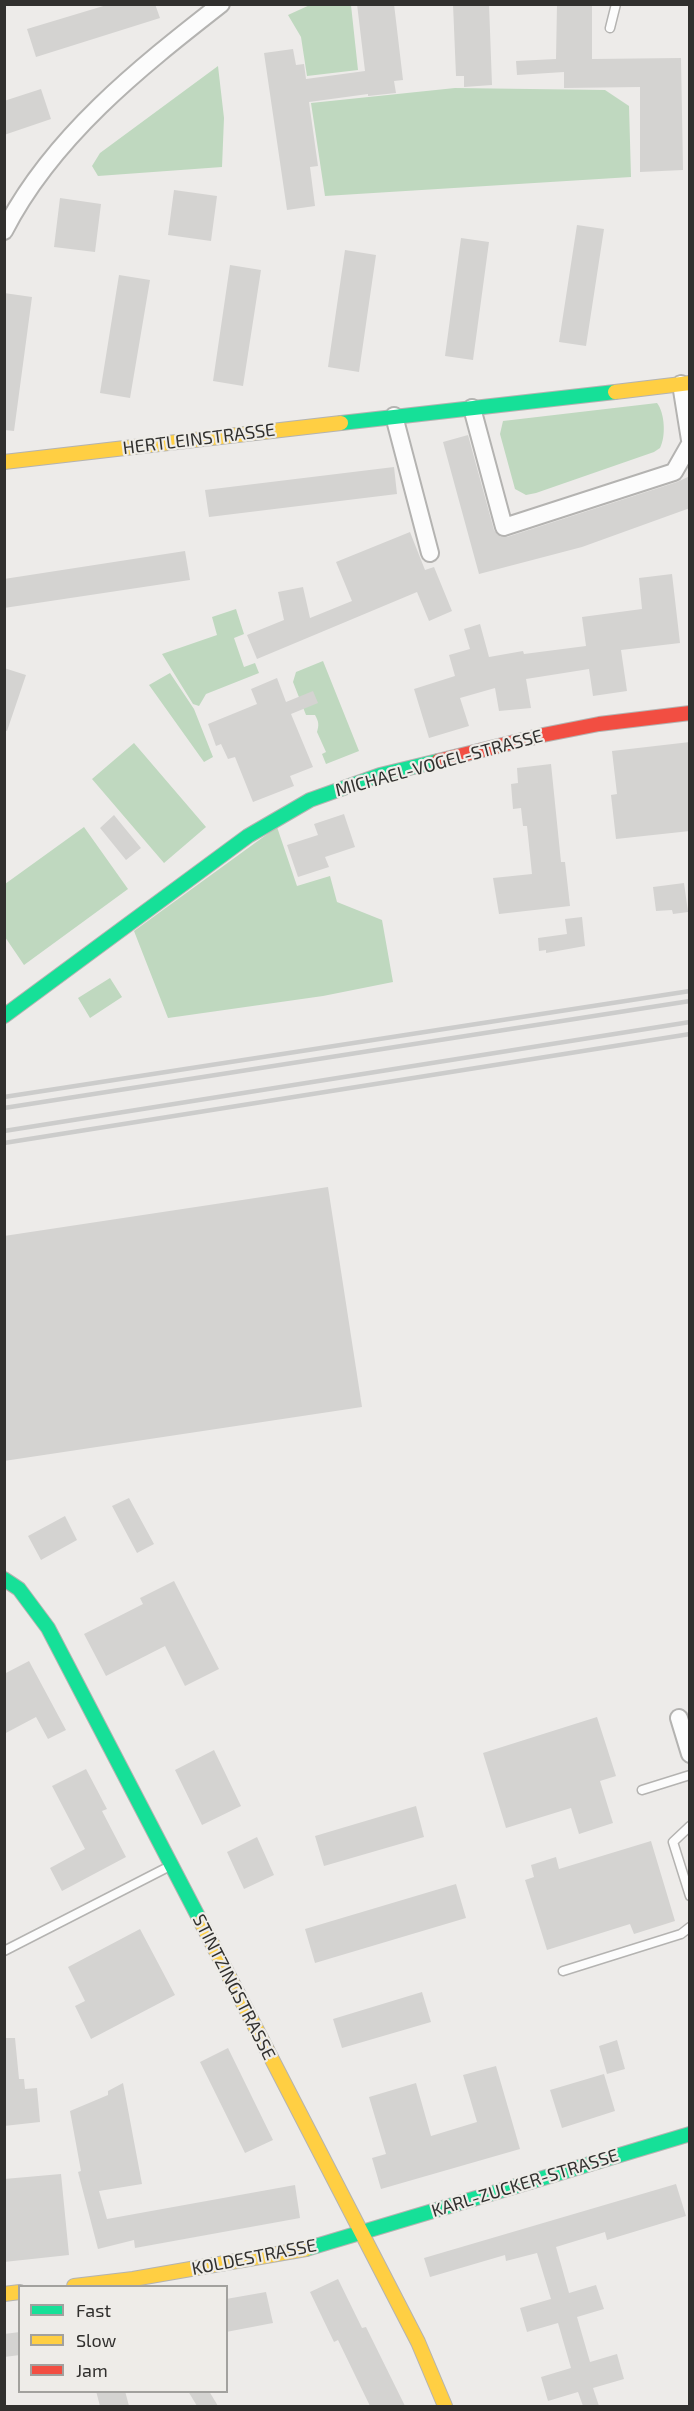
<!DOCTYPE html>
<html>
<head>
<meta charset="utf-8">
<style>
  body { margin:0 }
  #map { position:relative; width:694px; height:2411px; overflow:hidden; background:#edebe9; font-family:"Exo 2",sans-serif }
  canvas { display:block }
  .frame { position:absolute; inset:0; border:6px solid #31302e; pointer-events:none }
  .legend { position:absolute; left:18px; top:2285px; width:210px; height:108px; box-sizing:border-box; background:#eeece8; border:2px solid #a2a19e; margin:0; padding:8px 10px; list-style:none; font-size:18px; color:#31302e }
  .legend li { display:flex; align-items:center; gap:12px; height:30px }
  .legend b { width:30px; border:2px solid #a2a19e }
</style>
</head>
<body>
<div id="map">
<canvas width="694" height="2411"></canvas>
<div class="frame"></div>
<ul class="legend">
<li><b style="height:8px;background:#16e098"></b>Fast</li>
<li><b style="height:8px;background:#ffcf43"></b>Slow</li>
<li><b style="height:8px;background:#f24e42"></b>Jam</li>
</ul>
</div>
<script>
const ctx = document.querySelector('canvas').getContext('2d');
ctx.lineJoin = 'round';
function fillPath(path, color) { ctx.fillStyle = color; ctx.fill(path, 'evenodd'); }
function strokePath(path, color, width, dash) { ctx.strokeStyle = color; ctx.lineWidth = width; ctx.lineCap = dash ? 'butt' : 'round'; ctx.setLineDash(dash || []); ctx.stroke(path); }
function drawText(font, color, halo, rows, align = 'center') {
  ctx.font = font + ' "Exo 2",sans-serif'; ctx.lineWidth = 4.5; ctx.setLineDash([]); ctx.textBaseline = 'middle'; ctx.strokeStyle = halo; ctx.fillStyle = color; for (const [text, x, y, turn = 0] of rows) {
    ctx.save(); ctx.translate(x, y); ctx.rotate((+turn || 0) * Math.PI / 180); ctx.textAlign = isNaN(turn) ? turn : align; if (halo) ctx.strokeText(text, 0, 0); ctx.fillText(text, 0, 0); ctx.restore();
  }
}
const green = new Path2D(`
  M312,4l39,1 7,65 -51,6 -6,-39 -13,-22z
  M218,66l6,52 -2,49 -124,9 -6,-10 8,-13z
  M455,88l150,2 24,16 2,71 -306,19 -14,-93z
  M657,403c8,10 9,34 3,45l-6,4 -118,41 -10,2 -11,-6 -15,-55 3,-13z
  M236,609l8,25 -10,4 10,29 11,-4 4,10 -53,21 -7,12 -6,-2 -31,-50 55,-19 -5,-18z
  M323,661l36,90 -33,13 -4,-10 4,-2 -9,-20c2,-7 2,-10 -2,-17h-9l-13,-33 3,-10z
  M170,673l24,36 19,48 -9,5 -55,-77z
  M134,743l72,84 -42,36 -72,-84z
  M84,827l44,62 -104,76 -19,-28v-53z
  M277,827l20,59 33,-10 7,26 45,18 11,62 -70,14 -155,22 -34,-87z
  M110,978l12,19 -32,21 -12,-20z`);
const building = new Path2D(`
  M110,4h45l5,14 -124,39 -9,-28z
  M357,4h37l9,76 -9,1 2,12 -28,3v-2l-59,8 9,64 -8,1 5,39 -28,4 -23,-157 29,-4 3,16 8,-1 2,15 59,-8z
  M453,4h36l3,81 -28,2v-11h-8z
  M557,4h35v55l89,-1 2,112 -43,2v-85l-76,1v-16l-47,3 -1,-14 40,-2z
  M41,89l10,30 -47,16v-34z
  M174,190l43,6 -6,45 -43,-6z
  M60,198l41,6 -6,48 -41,-5z
  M577,225l27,4 -18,117 -27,-4z
  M461,238l28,4 -16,118 -28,-4z
  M345,250l31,5 -17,117 -31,-5z
  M230,265l31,5 -18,116 -30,-5z
  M119,275l31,5 -20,118 -30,-5z
  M4,293l28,4 -18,134 -10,-1z
  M468,435l26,95 7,7h6l170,-55 13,-6v32l-108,39 -103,27 -36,-132z
  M394,467l3,27 -188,23 -4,-27z
  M410,532l15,38 9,-3 18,44 -23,10 -12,-29 -160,67 -10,-24 37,-15 -6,-28 25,-5 7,31 42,-17 -16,-39z
  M185,551l5,29 -186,28v-29z
  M672,574l8,69 -59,7 6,41 -34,5 -4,-27 -63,10 5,29 -32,3 -4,-23 -35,10 9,28 -40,12 -15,-49 41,-13 -6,-21 21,-6 -6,-20 16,-5 9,33 34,-6 1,3 62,-8 -4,-29 60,-8 -3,-31z
  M4,668l22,7 -19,56 -3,-1z
  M277,678l9,24 27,-11 5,12 -27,11 22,53 -23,9 4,10 -41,16 -18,-45 -7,2 -7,-15 -5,2 -8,-22 49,-20 -6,-15z
  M690,742v89l-74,8 -5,-44 6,-1 -5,-43z
  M551,764l10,98h4l5,44 -71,8 -6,-36 39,-4 -5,-48h-4l-2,-18 -8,1 -2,-25 7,-1 -1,-15z
  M344,814l11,33 -30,10 4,10 -31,10 -11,-32 31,-10 -4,-11z
  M114,815l27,33 -15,12 -26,-32z
  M684,883l4,29 -15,2 -1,-4 -16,1 -3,-24z
  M582,917l3,29 -39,7v-3l-7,1 -1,-13 29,-4 -2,-15z
  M328,1187l34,220 -358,54v-225z
  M129,1498l25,46 -17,9 -25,-47z
  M65,1516l12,24 -36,20 -13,-24z
  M174,1581l45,88 -34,17 -20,-40 -59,30 -22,-42 59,-30 -3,-6z
  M29,1661l37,69 -18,9 -12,-22 -32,17v-60z
  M597,1717l19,59 -16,5 13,42 -34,11 -8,-26 -65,20 -23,-75z
  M214,1750l27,56 -39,19 -27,-55z
  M86,1769l21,40 -5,2 24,46 -64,34 -12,-23 35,-19 -33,-63z
  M416,1806l8,31 -100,29 -9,-30z
  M257,1837l17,38 -30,14 -17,-37z
  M651,1841l24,80 -41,13 -4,-10 -83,26 -22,-70 9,-3 -3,-12 25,-8 3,12z
  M456,1884l10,34 -151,45 -10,-34z
  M140,1929l35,66 -84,44 -16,-33 10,-5 -17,-34z
  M422,1992l9,30 -89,26 -9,-29z
  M4,2038h11l4,41h5l1,10 12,-1 3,34 -36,4z
  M617,2040l8,29 -18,5 -8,-28z
  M228,2048l45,92 -28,13 -45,-91z
  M496,2066l24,83 -139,40 -9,-31 14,-4 -17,-57 47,-14 15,53 46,-14 -14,-47z
  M604,2074l11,37 -53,17 -12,-38z
  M123,2083l19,101 -43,7 8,28 188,-34 5,33 -165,30 -1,-8 -36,9 -20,-77 3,-1 -11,-60 38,-16v-4z
  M61,2174l8,81 -65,7v-83z
  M676,2184l10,32 -79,24 -2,-8 -49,15 13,46 27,-8 8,24 -27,8 13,45 27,-8 7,25 -31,9 6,18h-16l-5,-14 -30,9 -7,-24 30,-9 -13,-45 -31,9 -7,-24 31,-9 -14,-46 -31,8 -1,-6 -75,22 -6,-19z
  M338,2279l24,49 4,-1 39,79h-35l-32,-66 -4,2 -24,-50z
  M266,2292l7,31 -47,9v-33z
  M20,2332v23l-16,2v-23z
  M96,2391h29l4,15h-29z
  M188,2391h21l9,15h-21z`);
const lane = new Path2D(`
  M610,28l6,-24
  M642,1790l48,-15
  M690,1826l-17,16 17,54
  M4,1951l166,-85
  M563,1971l118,-37 9,-7`);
const street = new Path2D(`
  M4,231c48,-94 135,-163 217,-227
  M681,384l9,56
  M472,408l32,119 170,-55 16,-28
  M394,416l36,137
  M679,1718l11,36`);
const fast = new Path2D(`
  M341,423l274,-31
  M4,1016l244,-180 62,-36 70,-25 58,-14
  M4,1579l15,10 29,39 153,294
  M306,2249l384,-115`);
const slow = new Path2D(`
  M615,392l75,-9
  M4,462l337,-39
  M201,1922l217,420 27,64
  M74,2286l59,-7 173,-30
  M4,2294l16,-2`);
const jam = new Path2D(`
  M438,761l105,-26 56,-11 91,-11`);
const rail = new Path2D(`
  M4,1097l686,-106
  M4,1108l686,-107
  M4,1131l686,-109
  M4,1143l686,-109`);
const streetNames = [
  ["HERTLEINSTRASSE",199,439,-7],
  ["MICHAEL-VOGEL-STRASSE",439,763,-15],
  ["STINTZINGSTRASSE",234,1987,63],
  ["KARL-ZUCKER-STRASSE",525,2183,-17],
  ["KOLDESTRASSE",254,2257,-11]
];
fillPath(green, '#bfd8bf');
fillPath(building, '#d4d3d1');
strokePath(lane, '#b4b3b1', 11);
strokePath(street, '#b4b3b1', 20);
strokePath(fast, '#b4b3b1', 16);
strokePath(slow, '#b4b3b1', 16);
strokePath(jam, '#b4b3b1', 16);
strokePath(lane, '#fcfcfc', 8);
strokePath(street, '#fcfcfc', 16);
strokePath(fast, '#16e098', 14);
strokePath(slow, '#ffcf43', 14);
strokePath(jam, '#f24e42', 14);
strokePath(rail, '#cccccb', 4.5);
drawText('18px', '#31302e', '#eeece8', streetNames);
</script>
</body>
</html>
